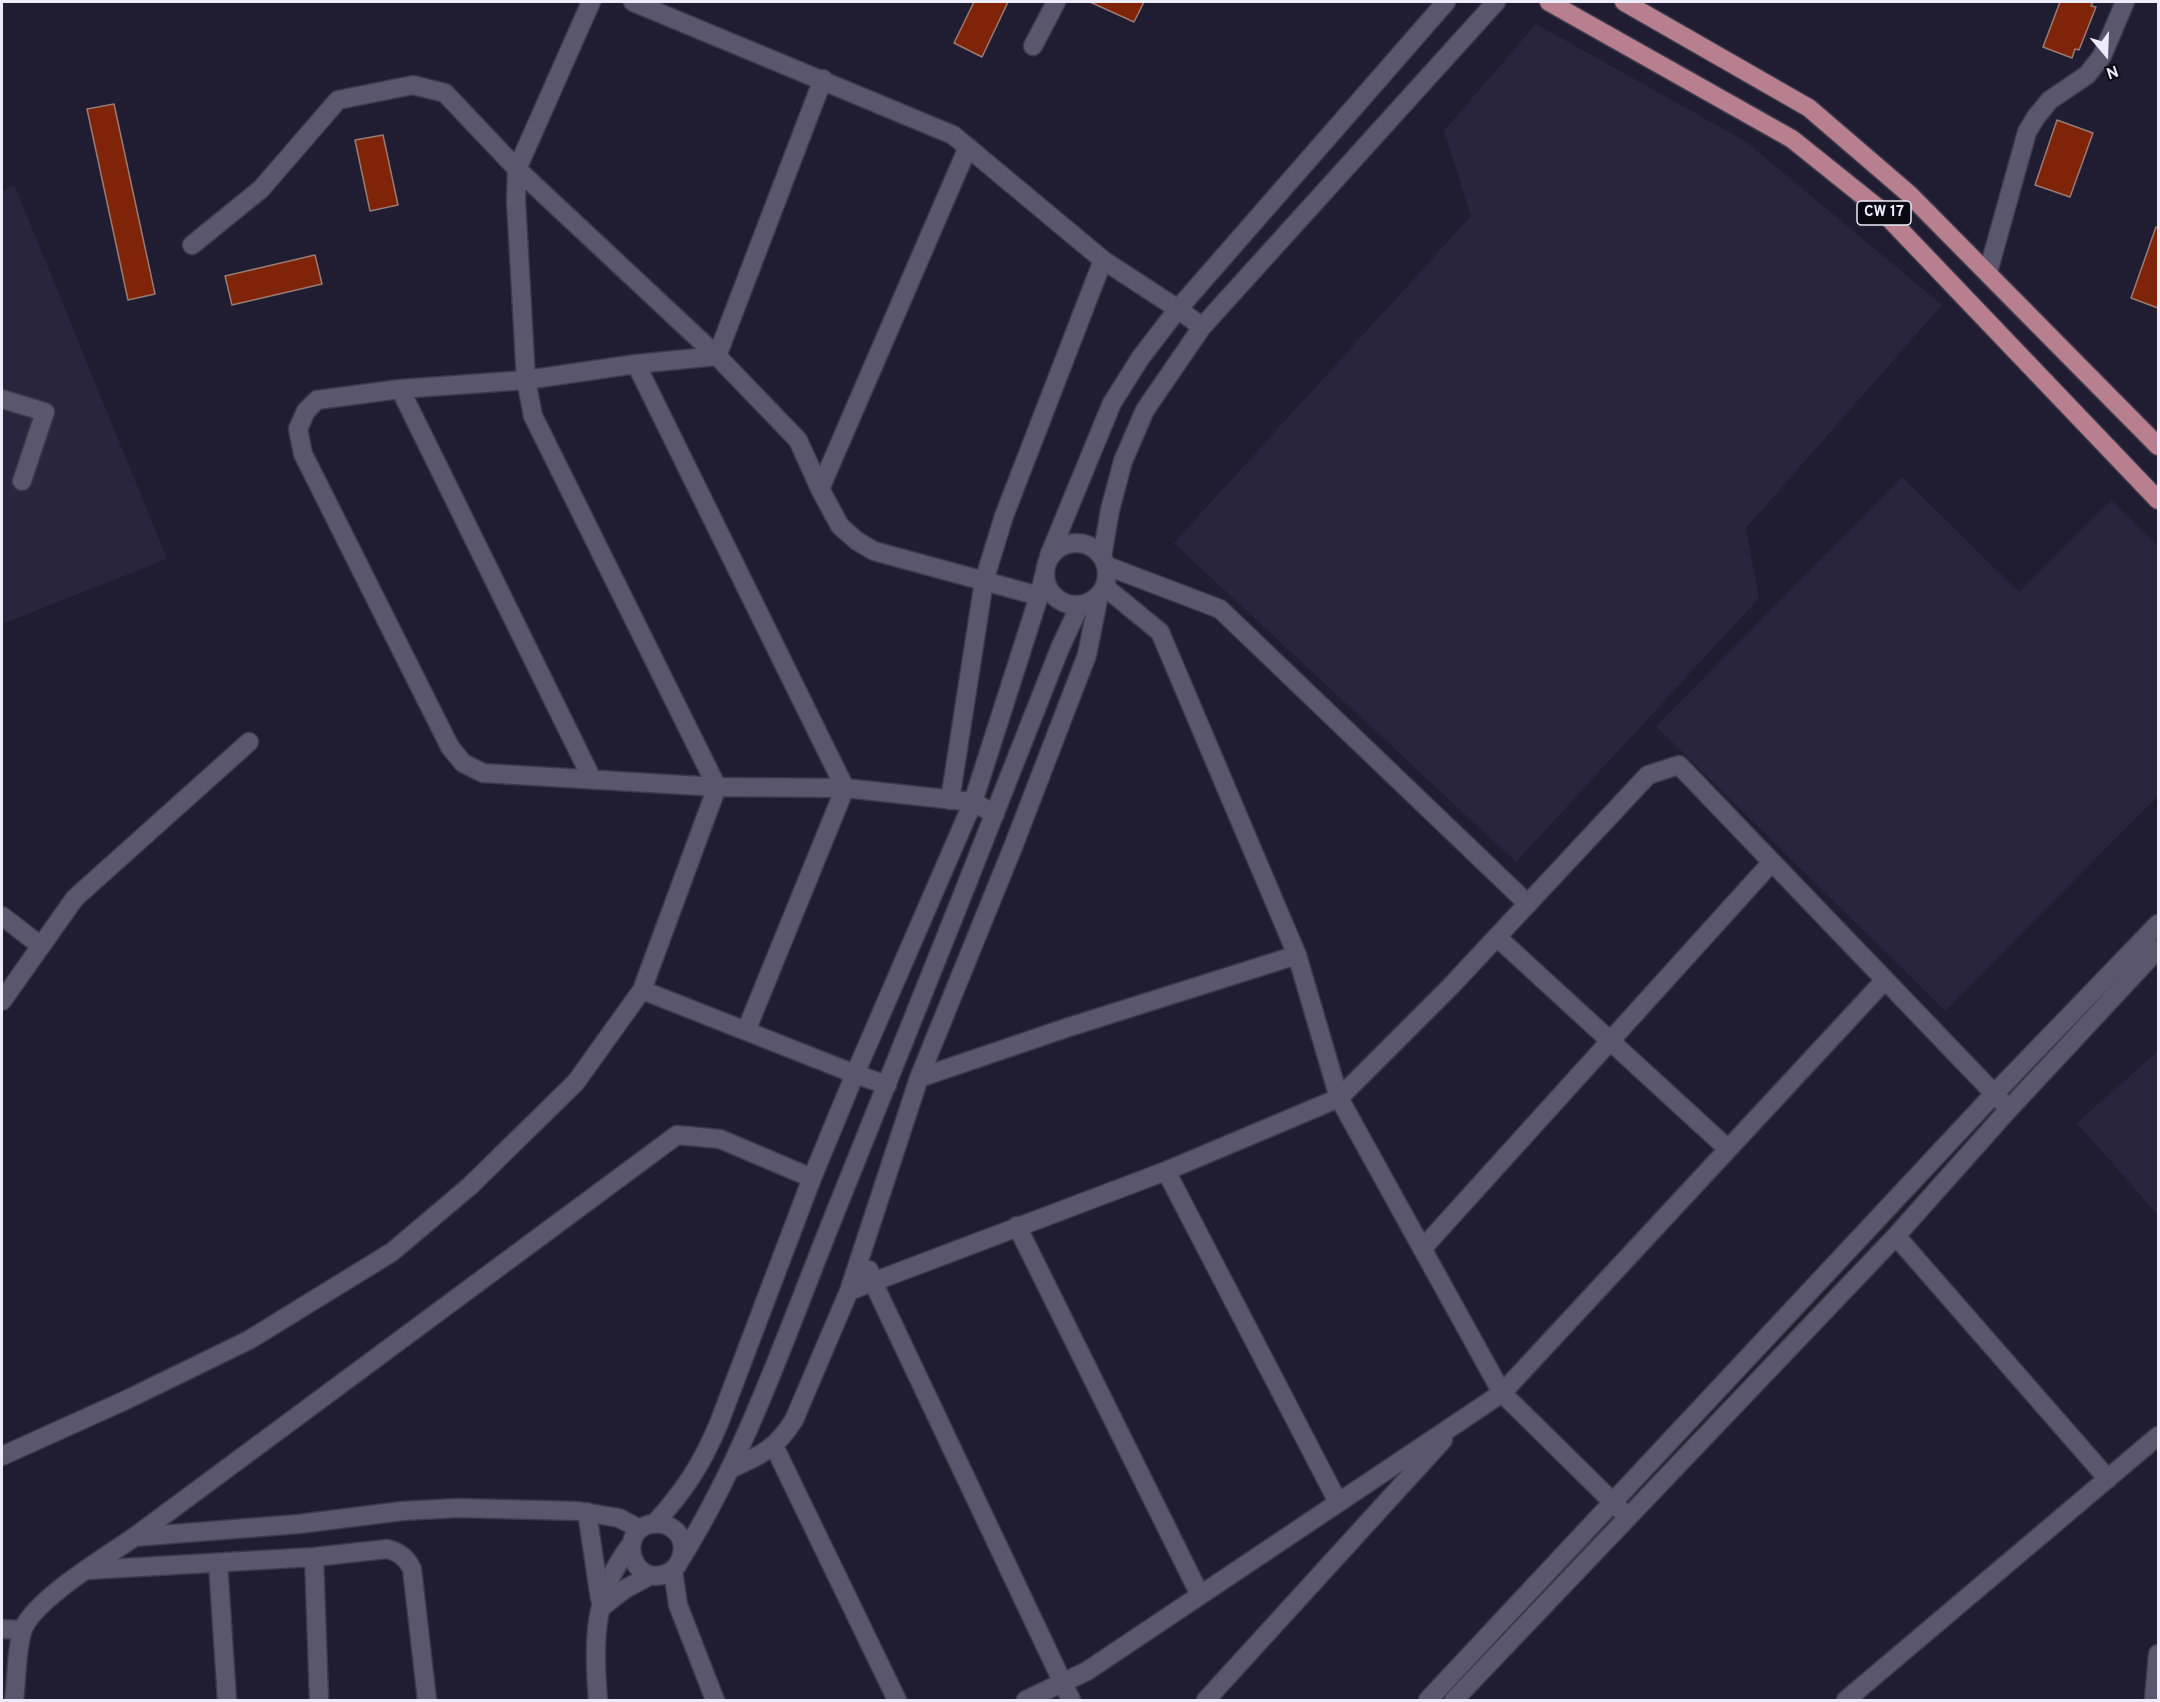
<!DOCTYPE html>
<html>
<head>
<meta charset="utf-8">
<style>
  body { margin:0 }
  #map { position:relative; width:2160px; height:1702px; overflow:hidden; background:#201c31; font-family:Overpass,sans-serif }
  canvas { display:block }
  .frame { position:absolute; inset:0; border:3px solid #edecfa; pointer-events:none }
  .north { position:absolute; left:2076px; top:24px; width:60px; height:60px; -webkit-text-stroke:4px #0a0811; paint-order:stroke; rotate:161deg; font-size:16px; font-weight:700; line-height:24px; text-align:center; color:#edecfa }
  .north::after { content:''; display:block; margin:auto; width:21px; height:27px; background:#edecfa; clip-path:polygon(50% 0,100% 100%,50% 72%,0 100%) }
</style>
</head>
<body>
<div id="map">
<canvas width="2160" height="1702"></canvas>
<div class="frame"></div>
<div class="north">N</div>
</div>
<script>
const ctx = document.querySelector('canvas').getContext('2d');
ctx.lineJoin = 'round';
function fillPath(path, color) { ctx.fillStyle = color; ctx.fill(path, 'evenodd'); }
function strokePath(path, color, width, dash) { ctx.strokeStyle = color; ctx.lineWidth = width; ctx.lineCap = dash ? 'butt' : 'round'; ctx.setLineDash(dash || []); ctx.stroke(path); }
function drawText(font, color, halo, rows, align = 'center') {
  ctx.font = font + ' Overpass,sans-serif'; ctx.lineWidth = 4.5; ctx.setLineDash([]); ctx.textBaseline = 'middle'; ctx.strokeStyle = halo; ctx.fillStyle = color; for (const [text, x, y, turn = 0] of rows) {
    ctx.save(); ctx.translate(x, y); ctx.rotate((+turn || 0) * Math.PI / 180); ctx.textAlign = isNaN(turn) ? turn : align; if (halo) ctx.strokeText(text, 0, 0); ctx.fillText(text, 0, 0); ctx.restore();
  }
}
const built = new Path2D(`
  M1536,24l209,117 197,164 -196,223 13,70 -243,264 -342,-319 297,-327 -27,-85z
  M14,184l153,375 -165,65v-432z
  M1902,477l117,115 92,-92 47,46v250l-213,215 -289,-285z
  M2158,1051v164l-81,-92z`);
const building = new Path2D(`
  M974,2h34l-26,55 -28,-14z
  M1090,2h54l-10,20z
  M2060,2h33l-2,4 5,1 -17,43 -4,-1 -3,9 -29,-11z
  M114,104l41,190 -27,6 -41,-191z
  M2057,120l36,13 -23,64 -35,-12z
  M383,135l15,70 -28,6 -15,-71z
  M2156,227h2v81l-27,-10z
  M315,255l7,29 -90,21 -7,-29z`);
const minor = new Path2D(`
  M633,2l320,133 150,125 75,49 24,18
  M1033,46l23,-44
  M823,79l-106,277 -81,8 -110,16 -126,9 -83,11 -11,11 -8,18 5,25 147,293 13,16 20,10 234,14 128,1 128,14 22,12
  M192,245l69,-56 77,-89 75,-15 32,8 72,76 200,187 81,84 22,49 20,37 17,15 17,10 165,45
  M1988,272l39,-140 9,-15 14,-17 37,-25 15,-19 23,-54
  M636,364l209,424 -99,243
  M400,389l192,390
  M2,399l43,13 -23,69
  M820,489l148,-342
  M1045 574a31 31 0 1 1 62 0a31 31 0 1 1-62 0Z
  M1049,556l63,-153 29,-46 37,-48 268,-307
  M1102,557l8,-47 13,-49 22,-51 57,-83 294,-325
  M1107,566l113,43 308,295
  M1105,587l55,45 137,323 42,143 163,295 125,123
  M950,800l34,-219 20,-65 99,-256
  M2,916l39,30
  M1497,937l231,212
  M642,990l213,84 32,11
  M2,1001l73,-103 174,-156
  M919,1078l147,-50 231,-73
  M1166,1171l172,331
  M1017,1226l183,369
  M1896,1236l212,243
  M1422,1249l350,-387
  M869,1270l4,12 198,418
  M849,1291l317,-120 173,-73 112,-112 197,-211 31,-10 330,344
  M774,1446l123,254
  M2,1456l126,-57 121,-59 143,-88 78,-66 106,-104 66,-92 75,-203 -184,-371 -7,-36 -10,-179 1,-32 74,-167
  M730,1469c31,-14 45,-19 64,-49l55,-129 70,-213 94,-231 74,-192 12,-60
  M587,1512l13,87
  M655,1523c30,-33 47,-59 64,-100l93,-245 43,-104 118,-272 66,-206 5,-20
  M134,1537l165,-13 103,-13 56,-3 120,3 41,7 21,11
  M314,1557l5,143
  M682,1557c65,-105 105,-225 151,-339 77,-189 152,-380 227,-570l20,-43
  M218,1563l9,137
  M88,1570l226,-13 73,-8c12,3 19,8 25,20l15,131
  M673,1570c-38,25 -60,-38 -22,-46 7,-1 13,-1 19,3 17,9 16,30 3,43l5,35 37,95
  M602,1607l23,-18 26,-14
  M2,1629l20,1
  M14,1700c3,-22 2,-47 8,-68 8,-30 85,-76 111,-94l544,-403 43,4 92,39
  M598,1700c-5,-59 -5,-107 34,-157
  M1026,1700l61,-29 415,-278 383,-413
  M1206,1700l237,-260
  M1428,1700l567,-607 163,-169
  M1454,1700l442,-464 113,-127 149,-160
  M1846,1700l312,-264
  M2154,1700l4,-46`);
const major = new Path2D(`
  M1549,2l243,137 91,73 275,288
  M1624,2l185,106 100,86 249,252`);
const shields = [
  [1884,213,54]
];
const shieldNames = [
  ["CW 17",1884,213]
];
fillPath(built, '#2a253f');
fillPath(building, '#7f2409');
strokePath(building, '#987b73', 1.5);
strokePath(minor, '#3c394a', 21);
strokePath(major, '#3c394a', 21);
strokePath(minor, '#5a566e', 18);
strokePath(major, '#b8808f', 18);
for (const [x, y, w] of shields) { const box = new Path2D(); box.roundRect(x - w / 2, y - 12, w, 24, 4.5); ctx.fillStyle = '#0a0811'; ctx.fill(box); strokePath(box, '#edecfa', 1.5); }
drawText('bold 15px', '#edecfa', null, shieldNames);
</script>
</body>
</html>
